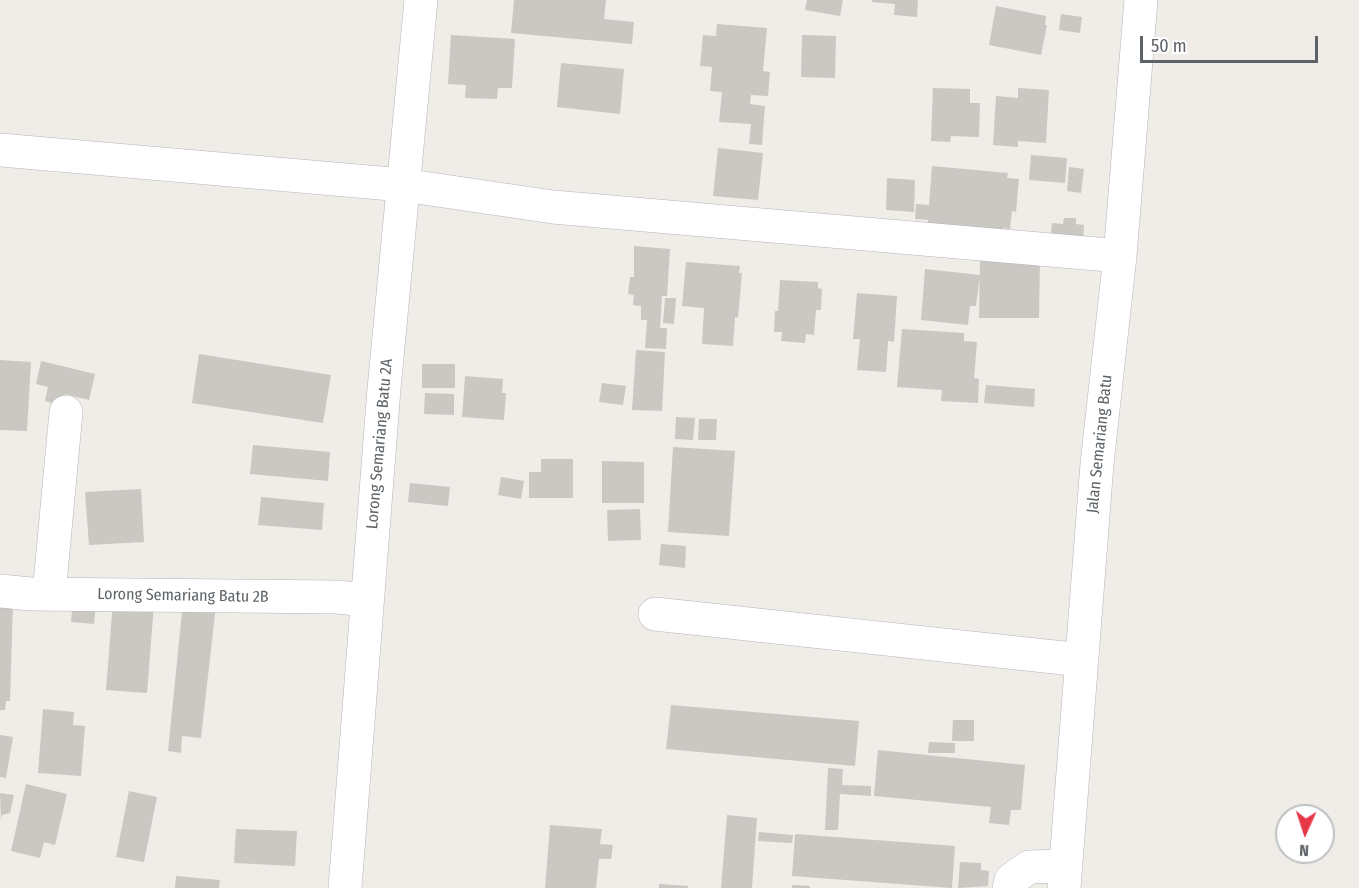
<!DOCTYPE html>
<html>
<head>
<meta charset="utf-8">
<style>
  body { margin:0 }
  #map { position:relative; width:1359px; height:888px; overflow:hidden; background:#f0ece7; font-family:"Fira Sans Condensed",sans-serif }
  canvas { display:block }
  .north { position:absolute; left:1275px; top:804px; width:60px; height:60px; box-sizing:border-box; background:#fff; border:2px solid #bfc1c2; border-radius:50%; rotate:183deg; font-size:16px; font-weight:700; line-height:24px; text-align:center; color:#5e6367 }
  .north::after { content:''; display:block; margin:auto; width:21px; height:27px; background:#e63747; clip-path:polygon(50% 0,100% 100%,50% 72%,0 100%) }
  .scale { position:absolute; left:1140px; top:36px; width:178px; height:27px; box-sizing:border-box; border:3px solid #5e6367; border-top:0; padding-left:8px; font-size:18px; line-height:21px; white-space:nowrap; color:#5e6367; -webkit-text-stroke:4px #fff; paint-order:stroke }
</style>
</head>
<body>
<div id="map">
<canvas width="1359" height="888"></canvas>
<div class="north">N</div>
<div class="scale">50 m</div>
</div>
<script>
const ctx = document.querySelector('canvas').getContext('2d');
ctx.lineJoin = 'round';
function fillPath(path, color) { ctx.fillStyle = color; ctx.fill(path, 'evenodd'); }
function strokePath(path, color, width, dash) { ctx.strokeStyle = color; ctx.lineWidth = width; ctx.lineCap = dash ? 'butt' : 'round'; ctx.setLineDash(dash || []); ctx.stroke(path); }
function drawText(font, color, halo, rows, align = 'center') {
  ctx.font = font + ' "Fira Sans Condensed",sans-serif'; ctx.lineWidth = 4.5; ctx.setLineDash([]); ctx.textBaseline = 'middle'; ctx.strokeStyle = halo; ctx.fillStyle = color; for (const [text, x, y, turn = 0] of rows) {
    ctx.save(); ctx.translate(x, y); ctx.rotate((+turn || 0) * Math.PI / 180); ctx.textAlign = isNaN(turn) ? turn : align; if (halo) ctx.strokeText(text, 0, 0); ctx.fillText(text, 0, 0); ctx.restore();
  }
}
const building = new Path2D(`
  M514,0h92l-2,19 30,3 -2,22 -121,-11z
  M807,0h36l-3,16 -35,-6z
  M872,0h46l-1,17 -23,-2 1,-11 -23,-2z
  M996,6l50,10 -1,9h2l-6,30 -52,-10z
  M1061,14l21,3 -2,16 -21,-3z
  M717,24l50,4 -4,43 7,1 -2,24 -17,-1 -1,9 15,2 -3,39 -13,-1 2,-20 -32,-2 3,-30 -12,-1 2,-24 -12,-1 3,-31 13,1z
  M451,35l64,4 -3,49h-14l-1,11 -32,-1 1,-13 -18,-1z
  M802,35l34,1 -1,42 -34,-1z
  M561,63l63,6 -4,45 -63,-7z
  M933,88l37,1v14h10l-1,34 -28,-1 -1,6 -19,-1z
  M1018,88l31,2 -3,53 -28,-2v6l-25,-2 3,-49 22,2z
  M718,148l45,5 -5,47 -45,-4z
  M1031,155l36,3 -2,25 -36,-3z
  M932,166l76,7 -1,5 12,1 -3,33 -4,-1 -2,18 -7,-1v3l-75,-7v-4l-13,-1 1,-15 13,1z
  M1069,167l15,2 -3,24 -14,-2z
  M887,178l28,2 -1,32 -28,-2z
  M1064,218h12v6l8,1 -1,18 -33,-2 2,-18 11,1z
  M634,246l36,3 -3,47h-5l-2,32h7l-1,21 -21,-1 2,-28h-6v-14l-8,-1 1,-10 -6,-1 2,-17h4z
  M980,257l60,1 -1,60h-60z
  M686,262l54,4 -1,7h3l-4,45 -3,-1 -2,29 -31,-2 2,-36 -22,-2z
  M925,269l55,6 -4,31h-6l-2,19 -47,-5z
  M780,280l38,2v6l4,1 -1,21h-5l-2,25 -8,-1 -1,9 -24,-2 1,-9h-8l1,-21h3z
  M857,293l40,3 -3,46 -6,-1 -2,31 -29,-2 3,-31h-7z
  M665,298h11l-2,26 -11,-1z
  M902,329l62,4v8l13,1 -3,36 5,1 -1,24 -37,-2 1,-11 -45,-3z
  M636,350l29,2 -3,59 -30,-1z
  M199,354l132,21 -8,48 -131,-20z
  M0,360l31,2 -4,69 -27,-1z
  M41,361l54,13 -6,26 -24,-6 -3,12 -17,-5 3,-14 -12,-3z
  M422,364h33v24h-33z
  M465,376l38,3 -1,14h4l-2,27 -42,-3z
  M602,383l24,3 -3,19 -24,-3z
  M986,385l49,4 -1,18 -50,-4z
  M425,393l29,1v21l-30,-1z
  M676,417l19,1 -2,22 -18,-1z
  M699,419h18l-1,21h-18z
  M253,445l77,7 -2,29 -78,-7z
  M673,447l62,4 -6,85 -61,-4z
  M541,459h32v39h-44v-26h12z
  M602,461l42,1v41h-42z
  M501,477l23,4 -3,18 -23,-4z
  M410,483l40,4 -2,19 -40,-4z
  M141,489l3,53 -55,3 -4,-53z
  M261,497l63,6 -2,27 -64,-5z
  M640,509l1,31 -33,1 -1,-31z
  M661,544l25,2 -1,22 -26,-3z
  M73,600l23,2 -2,22 -23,-2z
  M0,601l13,1 -3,99h-4l-1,9h-5z
  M113,601l41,3 -7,89 -41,-3z
  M183,602l33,3 -15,133 -19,-2 -1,17 -13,-2z
  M671,705l188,16 -4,45 -189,-17z
  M43,709l31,3 -1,13 12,1 -4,50 -43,-3z
  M953,720h21v21h-22z
  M0,735l13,2 -7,41 -6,-1z
  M929,742l26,1v10h-27z
  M878,750l147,15 -4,45h-10l-2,15 -20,-2 2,-16 -117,-11z
  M828,768l15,1 -1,16 29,1v10l-31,-2 -2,36h-13z
  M26,784l41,10 -12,51 -11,-3 -4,16 -29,-7z
  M129,791l28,6 -13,65 -28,-5z
  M0,793l14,2 -4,18 -8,2 -1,6z
  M727,815l30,3 -5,70h-31z
  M550,825l52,4 -2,15 13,1 -2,14h-12l-3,29h-51z
  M236,829l61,2 -2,35 -61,-3z
  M759,832l34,3 -1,8 -34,-2z
  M795,834l160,12 -3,42 -160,-12z
  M960,862l21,1v7l8,1 -1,15 -30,2z
  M176,876l44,4 -1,8h-44z
  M659,884l29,2v2h-29z
  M792,885l18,1v2h-18z`);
const minor = new Path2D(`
  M0,150l403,35 150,22 567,49
  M0,591l31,3 306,3 30,3
  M49,594l17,-182
  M655,614l427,46
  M345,888l39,-499 37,-389
  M1009,888l2,-8 18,-13 37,-1
  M1064,888l33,-424 23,-208 21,-256`);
const streetNames = [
  ["Lorong Semariang Batu 2A",380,444,-85],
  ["Jalan Semariang Batu",1100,444,-84],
  ["Lorong Semariang Batu 2B",183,596,1]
];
fillPath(building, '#cbc7c3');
strokePath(minor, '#b2b5b9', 34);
strokePath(minor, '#fff', 33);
drawText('16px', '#5e6367', '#fff', streetNames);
</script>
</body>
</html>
